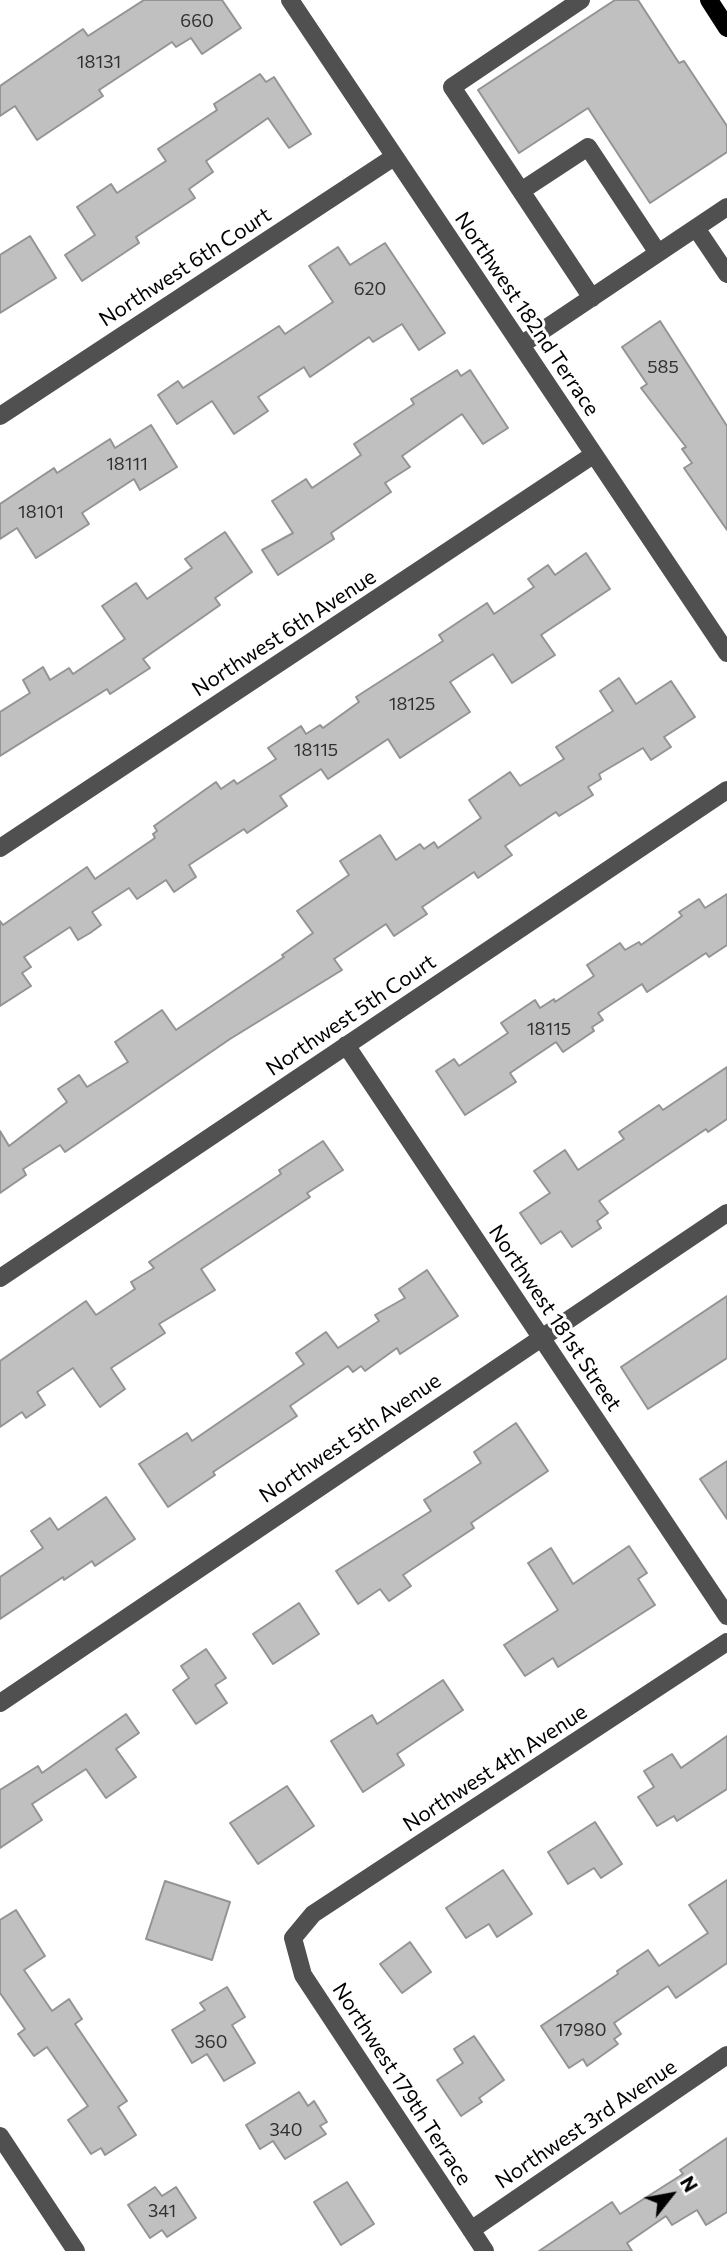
<!DOCTYPE html>
<html>
<head>
<meta charset="utf-8">
<style>
  body { margin:0 }
  #map { position:relative; width:727px; height:2251px; overflow:hidden; background:#fff; font-family:Commissioner,sans-serif }
  canvas { display:block }
  .north { position:absolute; left:636px; top:2160px; width:70px; height:70px; -webkit-text-stroke:5px #fff; paint-order:stroke; rotate:59deg; font-size:19px; font-weight:700; line-height:28px; text-align:center; color:#000 }
  .north::after { content:''; display:block; margin:auto; width:24px; height:32px; background:#000; clip-path:polygon(50% 0,100% 100%,50% 72%,0 100%) }
</style>
</head>
<body>
<div id="map">
<canvas width="727" height="2251"></canvas>
<div class="north">N</div>
</div>
<script>
const ctx = document.querySelector('canvas').getContext('2d');
ctx.lineJoin = 'round';
function fillPath(path, color) { ctx.fillStyle = color; ctx.fill(path, 'evenodd'); }
function strokePath(path, color, width, dash) { ctx.strokeStyle = color; ctx.lineWidth = width; ctx.lineCap = dash ? 'butt' : 'round'; ctx.setLineDash(dash || []); ctx.stroke(path); }
function drawText(font, color, halo, rows, align = 'center') {
  ctx.font = font + ' Commissioner,sans-serif'; ctx.lineWidth = 6; ctx.setLineDash([]); ctx.textBaseline = 'middle'; ctx.strokeStyle = halo; ctx.fillStyle = color; for (const [text, x, y, turn = 0] of rows) {
    ctx.save(); ctx.translate(x, y); ctx.rotate((+turn || 0) * Math.PI / 180); ctx.textAlign = isNaN(turn) ? turn : align; if (halo) ctx.strokeText(text, 0, 0); ctx.fillText(text, 0, 0); ctx.restore();
  }
}
const building = new Path2D(`
  M144,0h78l19,28 -39,26 -11,-16 -15,9 -4,-5 -73,48 4,6 -66,44 -22,-34 -15,10v-30l83,-57 5,7z
  M615,0h23l41,63 5,-2 43,65v26l-77,51 -62,-95 -69,45 -41,-63z
  M260,74l6,8 8,-5 37,57 -22,14 -21,-30 -62,43 7,11 -24,17 6,9 -59,39 3,6 -57,38 -17,-26 30,-20 -18,-28 34,-23 6,9 49,-32 -8,-12 59,-39 -3,-6z
  M30,236l26,42 -56,35v-58z
  M385,243l60,90 -26,17 -17,-26 -29,18 -4,-5 -59,40 -6,-10 -46,30 10,14 -34,23 -22,-33 -35,23 -19,-29 20,-14 5,7 96,-62 6,8 48,-32 -24,-36 29,-19 12,18z
  M660,321l67,105v104l-43,-62 8,-5 -10,-14 4,-2 -45,-59 6,-4 -25,-37z
  M457,370l4,6 9,-6 38,58 -25,16 -21,-30 -60,42 8,11 -25,16 6,9 -60,41 3,6 -56,36 -16,-25 31,-17 -21,-32 34,-22 6,9 49,-33 -7,-11 60,-40 -3,-5z
  M151,425l26,42 -37,23 -6,-11 -52,34 7,11 -53,34 -19,-30 -17,11v-35l54,-36 3,5 53,-34 5,9z
  M225,532l27,40 -37,26 5,7 -77,54 7,9 -40,26 -3,-5 -107,67v-44l30,-19 -7,-13 20,-13 7,13 19,-12 4,6 52,-35 -23,-33 34,-23 11,16 45,-31 -7,-9z
  M586,553l24,36 -69,46 14,20 -43,28 -19,-29 -43,28 20,30 -70,46 -12,-19 -60,40 -7,-10 -41,27 7,10 -40,27 -3,-4 -55,36 7,12 -22,15 -8,-12 -29,19 -8,-11 -37,24 9,13 -11,8 -12,7 -8,-13 -46,30 7,10 -9,6 9,13 -31,20v-85l3,4 84,-58 8,12 60,-41 -2,-4 4,-3 -3,-5 62,-44 5,7 13,-9 3,4 39,-25 -8,-11 33,-22 5,8 14,-9 3,3 36,-26 -3,-5 87,-56 -4,-6 48,-32 7,11 40,-27 -6,-8 20,-14 7,10z
  M619,678l17,26 35,-23 24,36 -31,20 7,10 -20,13 -8,-12 -44,26 2,5 -13,8 5,8 -34,21 -3,-4 -51,34 7,9 -34,23 -4,-6 -52,35 5,7 -33,22 -8,-12 -52,35 8,11 -112,69 -165,113 -5,-7 -37,24 3,6 -26,18v-62l9,15 58,-44 -9,-13 21,-14 8,12 41,-25 -13,-20 47,-32 14,20 108,-73 -2,-2 31,-22 -16,-22 52,-36 -9,-14 40,-26 16,25 24,-16 4,5 10,-7 4,6 43,-30 -12,-18 41,-28 10,14 44,-27 -8,-12 57,-36 -13,-20z
  M727,894v51l-18,12 -3,-4 -59,39 -5,-8 -44,29 5,7 -11,7 2,4 -31,21 -7,-10 -46,31 6,9 -51,33 -29,-44 18,-12 5,7 49,-33 -7,-10 34,-23 5,8 14,-9 1,3 39,-26 -7,-11 33,-22 5,7 14,-8 2,3 41,-29 -3,-4 20,-13 6,9z
  M727,1067v52l-19,13 -2,-3 -107,72 9,12 -11,8 4,7 -29,19 -11,-16 -20,13 -21,-31 30,-20 -16,-22 31,-21 13,20 46,-31 -5,-7 40,-27 4,5z
  M323,1141l20,29 -36,23 3,4 -109,72 14,21 -56,34 6,9 -54,35 14,21 -25,18 -27,-39 -36,24 8,13 -19,13 -4,-6 -22,15v-66l86,-60 10,14 39,-26 -4,-7 23,-14 -5,-6 132,-88 -2,-4z
  M427,1270l31,46 -58,38 -3,-6 -32,23 -4,-5 -8,6 -5,-6 -58,40 7,10 -84,56 2,3 -47,32 -29,-43 48,-31 5,8 112,-77 -8,-11 30,-21 12,16 41,-27 -4,-6 30,-17 -6,-9z
  M727,1296v62l-79,51 -27,-42z
  M516,1423l32,48 -77,52 3,5 -71,47 8,11 -22,15 -9,-12 -22,15 -22,-33 95,-60 -7,-11 57,-37 -7,-11z
  M727,1461v58l-27,-40z
  M106,1497l29,42 -40,27 -3,-5 -28,19 -1,-3 -63,42v-42l43,-29 -12,-17 19,-13 8,12z
  M629,1546l18,27 -9,6 17,26 -97,62 -5,-9 -28,18 -21,-31 54,-35 -30,-47 23,-15 22,36z
  M299,1603l20,31 -46,30 -20,-30z
  M206,1649l20,29 -11,7 12,18 -31,21 -23,-34 16,-12 -8,-12z
  M443,1680l20,30 -66,44 7,11 -41,27 -32,-51 41,-26 5,9z
  M126,1714l13,19 -23,16 20,28 -30,21 -20,-29 -54,35 10,16 -42,28v-58l38,-24 4,7z
  M727,1736v53l-50,32 -3,-5 -17,10 -19,-29 16,-10 -10,-16 28,-17 9,14z
  M287,1786l27,40 -56,38 -28,-41z
  M595,1822l27,42 -21,14 -7,-10 -26,16 -20,-32z
  M503,1870l29,44 -35,23 -8,-13 -23,14 -20,-30z
  M727,1880v83l-51,35 -8,-12 -54,37 7,11 -7,5 4,5 -31,22 -4,-7 -14,9 -28,-42 77,-52 -1,-3 31,-21 11,16 49,-33 -19,-28z
  M165,1881l65,21 -18,58 -66,-21z
  M16,1910l29,46 -21,14 28,41 17,-12 13,20 -7,5 52,77 -9,6 18,28 -31,20 -4,-7 -10,6 -23,-34 20,-14 -41,-59 -13,9 -16,-22 7,-5 -25,-36v-73z
  M410,1942l21,30 -29,21 -22,-29z
  M227,1987l18,30 -13,8 23,38 -31,18 -17,-27 -15,9 -20,-33 33,-20 -5,-7z
  M474,2036l30,44 -25,18 3,4 -21,14 -24,-36 26,-17 -9,-14z
  M299,2092l9,14 6,-5 13,21 -7,4 6,8 -41,25 -12,-18 -13,8 -14,-24z
  M727,2138v74l-21,13 -9,-15 -25,15 -6,-9 -39,27 5,8h-93l73,-49 8,12 63,-40 -3,-4z
  M347,2182l27,42 -33,21 -27,-43z
  M155,2187l7,9 14,-9 20,31 -29,19 -5,-7 -12,8 -22,-33z`);
const minor = new Path2D(`
  M290,0l437,653
  M581,0l-129,87 140,211
  M521,191l67,-44 70,106
  M696,228l31,46
  M521,345l206,-138
  M0,416l394,-259
  M0,848l593,-393
  M346,1045l381,571
  M0,1278l727,-488
  M0,1703l727,-490
  M0,2136l76,115
  M471,2230l256,-175
  M485,2251l-182,-276 -10,-37 20,-24 414,-272`);
const major = new Path2D(`
  M709,0l18,28`);
const numberNames = [
  ["660",197,21],
  ["18131",99,62],
  ["620",370,289],
  ["585",663,367],
  ["18111",127,464],
  ["18101",41,512],
  ["18125",412,704],
  ["18115",316,750],
  ["18115",549,1029],
  ["17980",581,2030],
  ["360",211,2042],
  ["340",286,2130],
  ["341",162,2211]
];
const streetNames = [
  ["Northwest 6th Court",185,267,-33],
  ["Northwest 182nd Terrace",527,314,56],
  ["Northwest 6th Avenue",284,633,-33],
  ["Northwest 5th Court",351,1015,-34],
  ["Northwest 181st Street",555,1318,56],
  ["Northwest 5th Avenue",350,1438,-34],
  ["Northwest 4th Avenue",495,1768,-33],
  ["Northwest 179th Terrace",402,2084,57],
  ["Northwest 3rd Avenue",586,2124,-34]
];
fillPath(building, '#c0c0c0');
strokePath(building, '#949494', 2);
strokePath(minor, '#505050', 18);
strokePath(major, '#000', 18);
drawText('18px', '#303030', null, numberNames);
drawText('21px', '#000', '#fff', streetNames);
</script>
</body>
</html>
